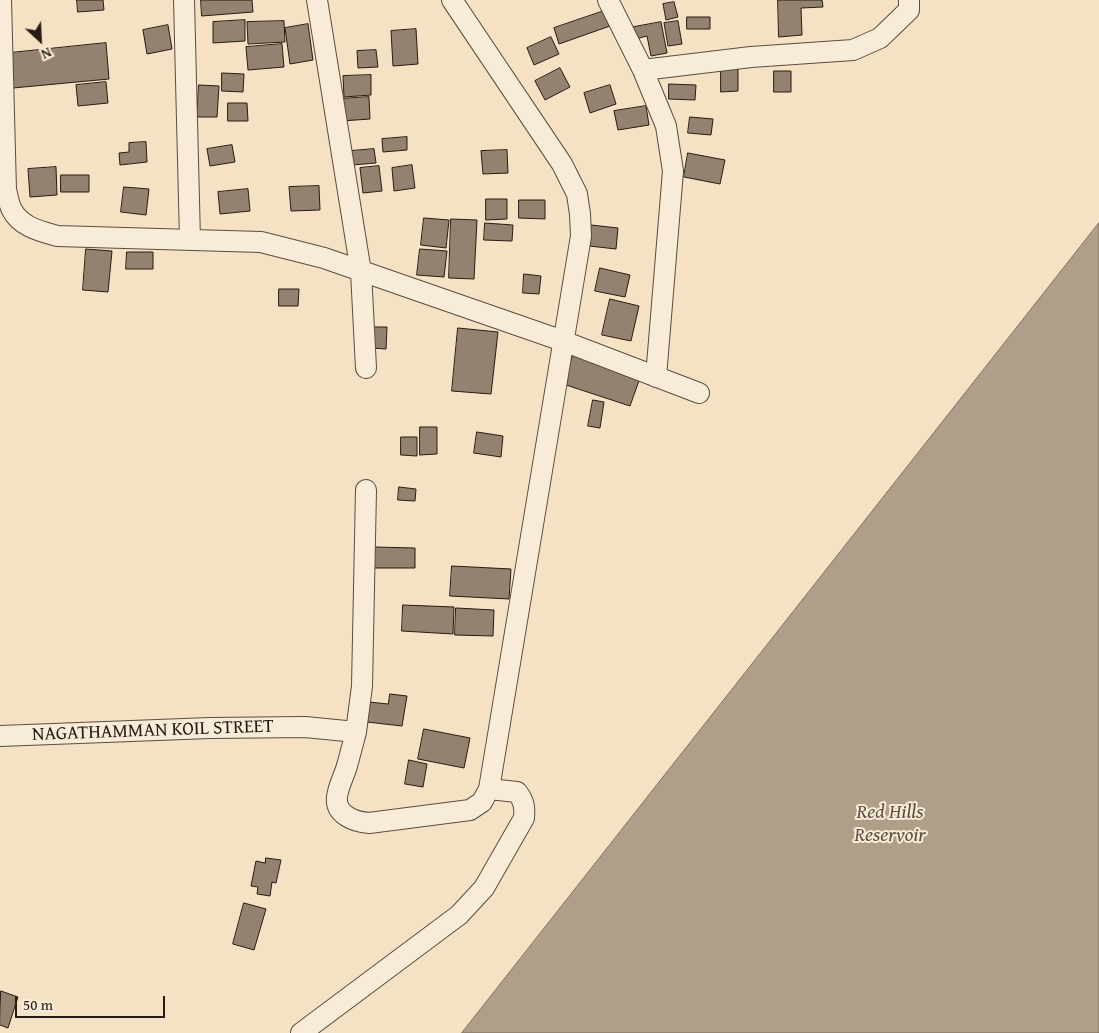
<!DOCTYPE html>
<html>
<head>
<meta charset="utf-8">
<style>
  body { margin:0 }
  #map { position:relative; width:1099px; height:1033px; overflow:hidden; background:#f5e1c4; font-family:"Gentium Book Plus",serif }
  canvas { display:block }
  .north { position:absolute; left:15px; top:15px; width:50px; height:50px; -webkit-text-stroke:4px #f8ecd9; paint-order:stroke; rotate:155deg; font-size:14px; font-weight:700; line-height:20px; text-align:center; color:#261c13 }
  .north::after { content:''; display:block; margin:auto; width:18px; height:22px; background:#261c13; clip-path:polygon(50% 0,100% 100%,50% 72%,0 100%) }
  .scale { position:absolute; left:15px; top:996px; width:150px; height:22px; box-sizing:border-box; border:2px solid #261c13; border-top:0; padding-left:6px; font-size:15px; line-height:18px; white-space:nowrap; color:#261c13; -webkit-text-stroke:4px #f8ecd9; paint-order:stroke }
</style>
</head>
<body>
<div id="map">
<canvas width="1099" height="1033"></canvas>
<div class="north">N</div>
<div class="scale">50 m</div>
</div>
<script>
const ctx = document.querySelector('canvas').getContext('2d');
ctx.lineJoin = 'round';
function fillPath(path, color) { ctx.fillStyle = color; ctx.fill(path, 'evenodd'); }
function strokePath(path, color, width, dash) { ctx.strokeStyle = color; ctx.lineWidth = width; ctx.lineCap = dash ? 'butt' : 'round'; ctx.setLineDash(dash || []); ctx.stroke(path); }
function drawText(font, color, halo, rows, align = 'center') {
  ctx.font = font + ' "Gentium Book Plus",serif'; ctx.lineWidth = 4; ctx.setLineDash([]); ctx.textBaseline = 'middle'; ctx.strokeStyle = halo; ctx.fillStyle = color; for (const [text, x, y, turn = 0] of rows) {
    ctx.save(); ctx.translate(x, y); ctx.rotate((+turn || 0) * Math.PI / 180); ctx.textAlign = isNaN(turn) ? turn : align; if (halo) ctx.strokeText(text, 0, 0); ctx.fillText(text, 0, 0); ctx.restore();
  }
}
const water = new Path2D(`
  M1099,223v810h-637z`);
const building = new Path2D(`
  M77,0h26l1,10 -26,2z
  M201,0h51l1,12 -51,4z
  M778,0h44l1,7 -22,1 1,27 -23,2z
  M674,2l4,15 -12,3 -3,-16z
  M604,11l6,15 -51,18 -5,-16z
  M687,17h23v12h-23z
  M245,20v21l-32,2v-21z
  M284,21l1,21 -37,2 -1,-22z
  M678,21l4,23 -14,2 -4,-23z
  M661,22l6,31 -16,3 -4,-20 -16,4 -2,-12z
  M308,24l5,36 -23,4 -5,-36z
  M168,25l4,24 -25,5 -4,-24z
  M416,29l2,35 -25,2 -2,-35z
  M551,37l8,17 -25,11 -7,-17z
  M106,43l3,36 -96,9 -3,-35z
  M282,44l2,23 -36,3 -2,-23z
  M376,50l2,17 -20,1 -1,-17z
  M560,68l10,19 -25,13 -10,-19z
  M721,68h17v23l-17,1z
  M774,71h17v21h-17z
  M222,73l22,1 -1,18 -21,-1z
  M371,75v20l-27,2 -1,-21z
  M106,82l2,21 -30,3 -2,-21z
  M669,84l27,1 -1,15 -26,-1z
  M199,85l20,1 -2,31h-20z
  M610,85l6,19 -26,9 -6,-20z
  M369,97l1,22 -29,2 -1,-22z
  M228,103h19l1,18h-20z
  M646,106l3,19 -31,5 -4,-19z
  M690,117l23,2 -2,16 -23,-2z
  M407,137v13l-24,2 -1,-13z
  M146,142l1,20 -27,3 -1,-12 10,-1v-9z
  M232,145l3,17 -25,4 -3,-17z
  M374,149l2,14 -24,2 -1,-14z
  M507,150l1,23 -25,1 -2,-23z
  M688,153l37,7 -5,24 -36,-7z
  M412,165l3,23 -21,3 -2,-23z
  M379,166l3,25 -19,2 -3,-25z
  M56,167l1,28 -27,2 -2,-28z
  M61,175h28v17h-28z
  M319,186l1,24 -29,1 -2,-24z
  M124,187l25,2 -3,26 -25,-3z
  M248,189l2,22 -30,3 -2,-22z
  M486,199h21v20l-21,1z
  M519,200h26v19l-26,-1z
  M424,218l25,2 -3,28 -25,-3z
  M451,219l26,1 -3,59 -25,-1z
  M485,223l28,2 -1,16 -28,-1z
  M591,225l27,3 -2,21 -27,-3z
  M86,249l26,2 -4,41 -25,-2z
  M420,249l27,2 -3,26 -27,-2z
  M127,252h26v17h-27z
  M600,268l30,7 -5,22 -30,-6z
  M524,274l17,2 -2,18 -16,-1z
  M279,289h20l-1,17h-19z
  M610,299l29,7 -8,35 -29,-6z
  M372,327h15l-1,22 -15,-1z
  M458,328l40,4 -7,62 -39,-3z
  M574,353l67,22 -11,31 -67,-22z
  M593,400l11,2 -4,26 -12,-2z
  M420,427h17v27l-17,1z
  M477,432l26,4 -2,21 -27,-4z
  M401,437h16v19l-16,-1z
  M399,487l17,2 -1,12 -17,-1z
  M375,547l40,1v20h-41z
  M452,566l59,3 -2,30 -59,-3z
  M403,605l51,2 -1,27 -51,-3z
  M456,608l38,2 -1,26 -38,-1z
  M390,694l17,2 -5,30 -35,-4 2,-20 19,2z
  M424,729l46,9 -6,30 -46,-9z
  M409,760l18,4 -4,23 -18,-3z
  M266,858l15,2 -5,23 -4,-1 -2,14 -13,-2 1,-7 -7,-1 5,-25 9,2z
  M244,903l22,6 -12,41 -21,-6z
  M1,991l17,6 -10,31 -8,-3z`);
const minor = new Path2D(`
  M1,0l5,190c2,7 3,15 6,20 9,17 28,21 45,26l204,6 63,16 239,83 136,52
  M184,0l6,240
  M317,0l44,272 5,96
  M608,0l35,70 23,56 7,45 -17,206
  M643,70l108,-13 102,-7 27,-12 29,-28v-10
  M356,732l6,-46 4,-196
  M0,736l210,-8 95,-1 51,5c-3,11 -6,23 -9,34 -3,10 -9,21 -10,31 -2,18 18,25 32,26l101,-13 12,-8 7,-13 92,-553 -1,-22 -3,-20 -15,-30 -110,-164
  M301,1033l158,-118 25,-27 40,-70c1,-11 0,-17 -7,-26l-28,-3`);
const streetNames = [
  ["NAGATHAMMAN KOIL STREET",153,731,-2]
];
const waterNames = [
  ["Red Hills",890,813],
  ["Reservoir",890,836]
];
fillPath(water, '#af9e88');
strokePath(water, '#786a59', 1);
fillPath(building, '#92826f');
strokePath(building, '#261c13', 1);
strokePath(minor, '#5a4d3f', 22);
strokePath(minor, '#f8ecd9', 20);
drawText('19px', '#261c13', '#f8ecd9', streetNames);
drawText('italic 20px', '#5d5042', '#f8ecd9', waterNames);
</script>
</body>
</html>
